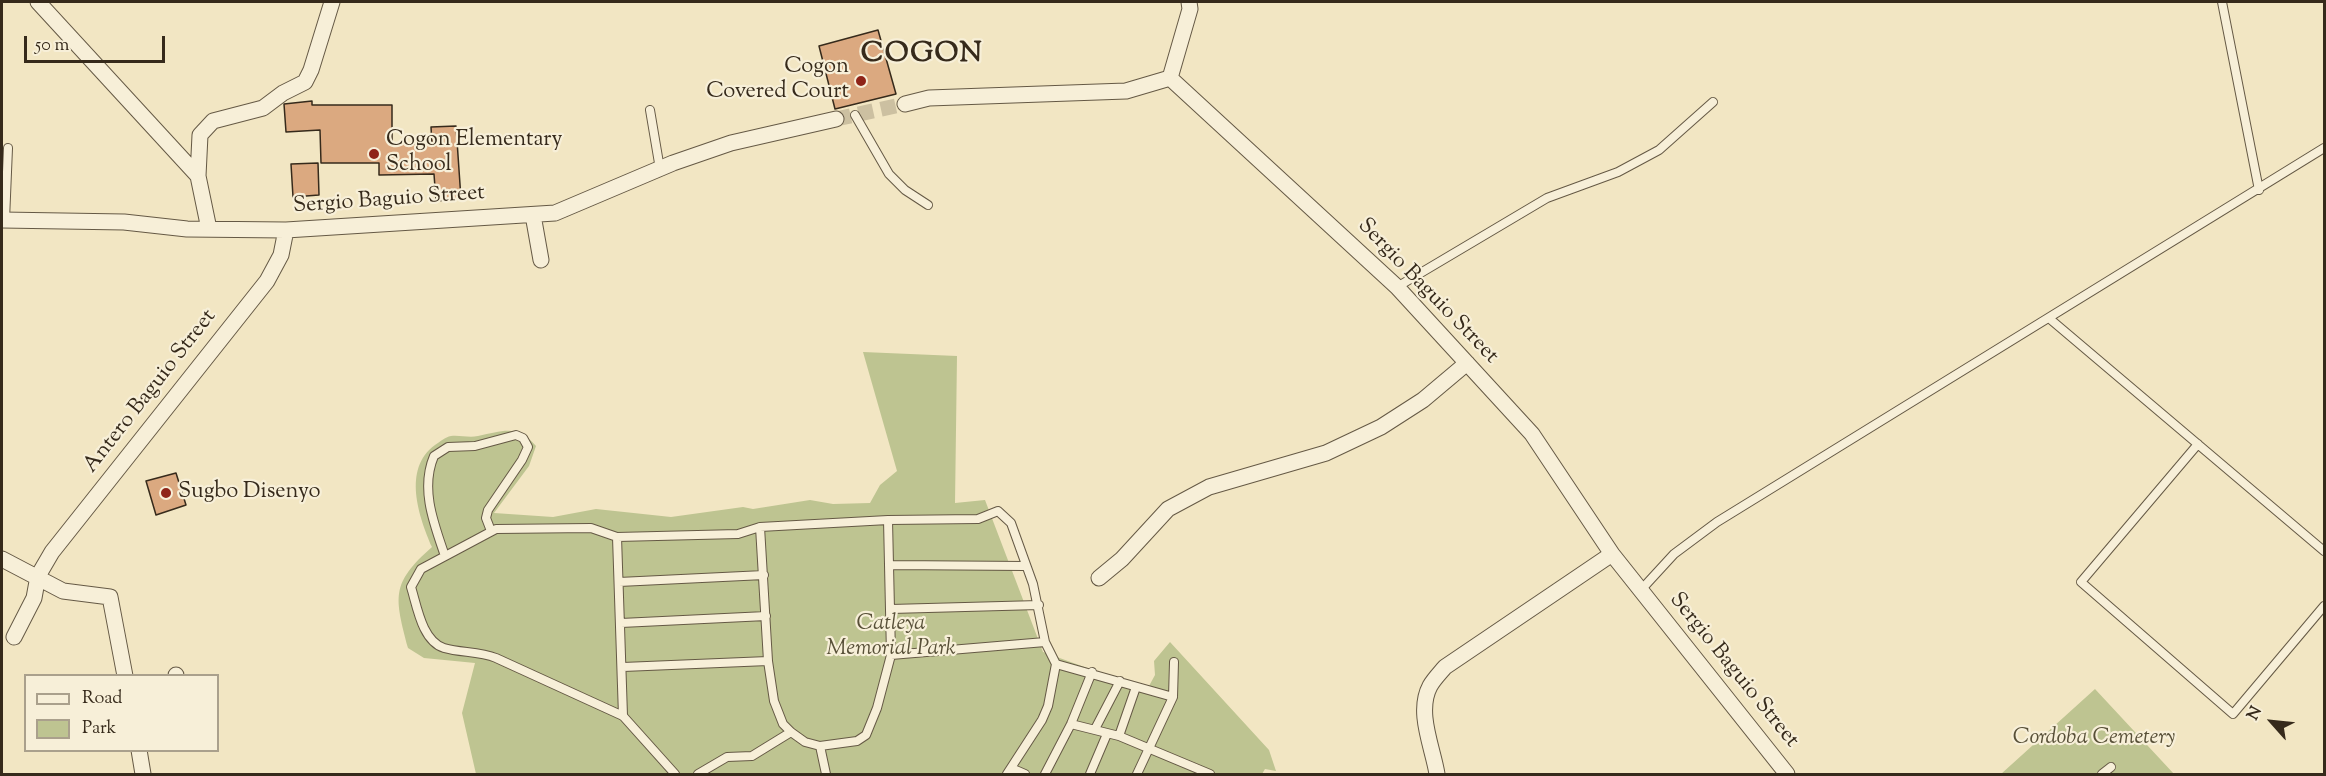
<!DOCTYPE html>
<html>
<head>
<meta charset="utf-8">
<style>
  body { margin:0 }
  #map { position:relative; width:2326px; height:776px; overflow:hidden; background:#f2e6c3; font-family:"Sorts Mill Goudy",serif }
  canvas { display:block }
  .frame { position:absolute; inset:0; border:3px solid #362a1b; pointer-events:none }
  .legend { position:absolute; left:24px; top:674px; width:195px; height:78px; box-sizing:border-box; background:#f7efd8; border:2px solid #aaa08c; margin:0; padding:8px 10px; list-style:none; font-size:18px; color:#362a1b }
  .legend li { display:flex; align-items:center; gap:12px; height:30px }
  .legend b { width:30px; border:2px solid #aaa08c }
  .north { position:absolute; left:2242px; top:692px; width:60px; height:60px; -webkit-text-stroke:4px #f7efd8; paint-order:stroke; rotate:297deg; font-size:16px; font-weight:700; line-height:24px; text-align:center; color:#362a1b }
  .north::after { content:''; display:block; margin:auto; width:21px; height:27px; background:#362a1b; clip-path:polygon(50% 0,100% 100%,50% 72%,0 100%) }
  .scale { position:absolute; left:24px; top:36px; width:141px; height:27px; box-sizing:border-box; border:3px solid #362a1b; border-top:0; padding-left:8px; font-size:18px; line-height:21px; white-space:nowrap; color:#362a1b; -webkit-text-stroke:4px #f7efd8; paint-order:stroke }
</style>
</head>
<body>
<div id="map">
<canvas width="2326" height="776"></canvas>
<div class="frame"></div>
<ul class="legend">
<li><b style="height:8px;background:#f7efd8"></b>Road</li>
<li><b style="height:16px;background:#bec491"></b>Park</li>
</ul>
<div class="north">N</div>
<div class="scale">50 m</div>
</div>
<script>
const ctx = document.querySelector('canvas').getContext('2d');
ctx.lineJoin = 'round';
function fillPath(path, color) { ctx.fillStyle = color; ctx.fill(path, 'evenodd'); }
function strokePath(path, color, width, dash) { ctx.strokeStyle = color; ctx.lineWidth = width; ctx.lineCap = dash ? 'butt' : 'round'; ctx.setLineDash(dash || []); ctx.stroke(path); }
function drawText(font, color, halo, rows, align = 'center') {
  ctx.font = font + ' "Sorts Mill Goudy",serif'; ctx.lineWidth = 4.5; ctx.setLineDash([]); ctx.textBaseline = 'middle'; ctx.strokeStyle = halo; ctx.fillStyle = color; for (const [text, x, y, turn = 0] of rows) {
    ctx.save(); ctx.translate(x, y); ctx.rotate((+turn || 0) * Math.PI / 180); ctx.textAlign = isNaN(turn) ? turn : align; if (halo) ctx.strokeText(text, 0, 0); ctx.fillText(text, 0, 0); ctx.restore();
  }
}
const green = new Path2D(`
  M863,352l94,4 -2,147 30,-3 58,152 94,34h12l6,-11 -1,-14 16,-19 99,108 7,21 -11,-2 -3,5h-786l-14,-61 13,-50 -51,-5 -16,-10c-13,-51 -18,-64 24,-101 -13,-30 -30,-78 3,-102 5,-3 10,-8 16,-9 9,-1 18,2 27,0 26,-5 39,-12 58,10l-7,20 -35,47 59,4 43,-8 75,8 72,-10 10,2 57,-9 23,4 37,-1 10,-18 17,-14z
  M2095,689l79,85h-173z`);
const building = new Path2D(`
  M878,30l18,64 -61,15 -16,-63z
  M312,101v4h80v39h40l-1,-17 25,-1 5,73 -25,2 -2,-27 -55,1v-12h-58l-1,-33 -34,2 -2,-28z
  M318,163l1,32 -26,2 -2,-33z
  M176,473l10,32 -30,10 -10,-34z`);
const minorTunnel = new Path2D(`
  M836,119l69,-15`);
const service = new Path2D(`
  M2222,2l37,188
  M650,110l10,59
  M855,115l34,59 16,16 23,15
  M5,220l3,-72
  M1397,287l150,-89 71,-26 41,-22 54,-48
  M2050,319l274,232
  M2198,444l-117,138 152,132 91,-108
  M760,527l8,134 6,40 9,23 8,8 14,10 15,4 37,-5 9,-6 11,-27 14,-53 -3,-135
  M617,537l6,179
  M445,556c-11,-32 -25,-67 -11,-100l14,-9 27,-1 41,-11 7,3 5,9 -6,13 -34,50 -2,8 5,13
  M891,565l134,1
  M619,582l145,-7
  M1640,591l34,-37 43,-32 607,-374
  M891,609l148,-4
  M621,623l145,-7
  M891,655l154,-13
  M1056,664l117,33
  M623,667l145,-6
  M1071,724l48,12 91,38
  M1095,729l25,-48
  M1119,736l17,-49
  M820,746l6,28
  M1011,768l14,6
  M675,774l-52,-58 -127,-58c-17,-7 -35,-5 -52,-10 -22,-7 -27,-42 -33,-61l10,-18 75,-40 95,-1 26,9 121,-3 22,-7 128,-7 90,-1 20,-8 13,12 22,61 12,58 11,22 -8,42 -6,14 -35,54
  M698,774l29,-17 25,-1 39,-24
  M1045,774l26,-50 21,-52
  M1090,774l17,-40
  M1137,774l36,-77 1,-35
  M2102,774l9,-7`);
const minor = new Path2D(`
  M38,2l160,174 11,53
  M1170,78l227,209 135,147 80,120 175,220
  M1170,78l20,-69 -1,-7
  M905,104l24,-6 197,-7 44,-13
  M198,176l2,-41 13,-14 50,-13 20,-15 22,-11 6,-12 21,-68
  M533,215l8,45
  M2,220l122,2 63,7 99,1 269,-17 118,-50 58,-20 105,-24
  M2,559l61,32 47,6 15,79
  M1099,578l23,-19 46,-50 41,-22 117,-34 55,-26 42,-27 44,-37
  M14,637l20,-39 4,-22 14,-24 215,-271 14,-26 5,-25
  M176,676v-1
  M139,750l4,24
  M1437,774c-4,-26 -21,-62 -7,-88 4,-7 10,-13 15,-19l167,-113`);
const markers = [
  [861,81,6,"#8f2418"],
  [374,154,6,"#8f2418"],
  [166,493,6,"#8f2418"]
];
const poiNames = [
  ["Cogon",849,68,"right"],
  ["Covered Court",849,93,"right"],
  ["Cogon Elementary",386,141],
  ["School",386,166],
  ["Sugbo Disenyo",178,493]
];
const streetNames = [
  ["Sergio Baguio Street",389,201,-4],
  ["Sergio Baguio Street",1427,292,46],
  ["Antero Baguio Street",151,392,-52],
  ["Sergio Baguio Street",1733,671,51]
];
const parkNames = [
  ["Catleya",891,625],
  ["Memorial Park",891,650],
  ["Cordoba Cemetery",2094,739]
];
const districtNames = [
  ["COGON",922,56]
];
fillPath(green, '#bec491');
fillPath(building, '#dba980');
strokePath(building, '#362a1b', 1.5);
strokePath(minorTunnel, '#ccc0a1', 15, [15, 8]);
strokePath(service, '#655945', 10);
strokePath(minor, '#655945', 17);
strokePath(service, '#f7efd8', 8);
strokePath(minor, '#f7efd8', 15);
for (const [x, y, r, color] of markers) { const dot = new Path2D(); dot.arc(x, y, r, 0, 2 * Math.PI); ctx.fillStyle = color; ctx.fill(dot); strokePath(dot, '#f7efd8', 2); }
drawText('22px', '#362a1b', '#f7efd8', poiNames, 'left');
drawText('22px', '#362a1b', '#f7efd8', streetNames);
drawText('italic 22px', '#585038', '#f7efd8', parkNames);
ctx.letterSpacing = '1.5px';
drawText('bold 28px', '#362a1b', '#f7efd8', districtNames);
ctx.letterSpacing = '0px';
</script>
</body>
</html>
